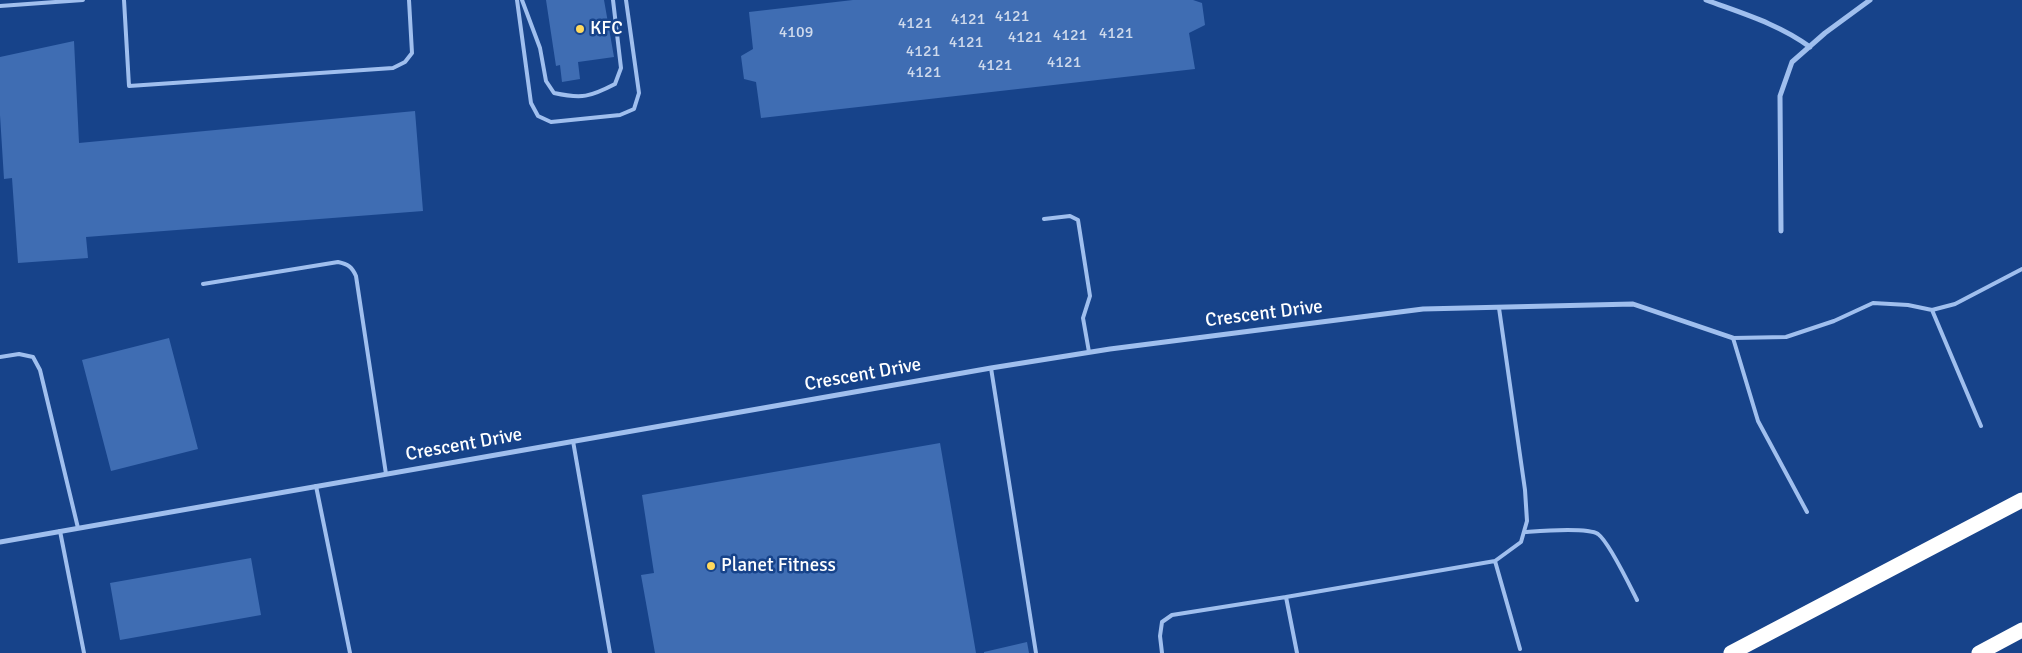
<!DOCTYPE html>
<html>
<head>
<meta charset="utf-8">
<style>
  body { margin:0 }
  canvas { display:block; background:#17438a }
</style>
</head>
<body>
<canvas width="2022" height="653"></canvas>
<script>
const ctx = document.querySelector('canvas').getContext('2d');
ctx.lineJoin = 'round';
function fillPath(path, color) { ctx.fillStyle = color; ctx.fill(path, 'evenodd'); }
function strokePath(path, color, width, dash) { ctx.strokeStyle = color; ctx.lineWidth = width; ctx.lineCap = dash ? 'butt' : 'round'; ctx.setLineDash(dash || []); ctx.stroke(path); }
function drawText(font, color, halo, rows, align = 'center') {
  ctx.font = font + ' Signika,sans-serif'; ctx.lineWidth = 5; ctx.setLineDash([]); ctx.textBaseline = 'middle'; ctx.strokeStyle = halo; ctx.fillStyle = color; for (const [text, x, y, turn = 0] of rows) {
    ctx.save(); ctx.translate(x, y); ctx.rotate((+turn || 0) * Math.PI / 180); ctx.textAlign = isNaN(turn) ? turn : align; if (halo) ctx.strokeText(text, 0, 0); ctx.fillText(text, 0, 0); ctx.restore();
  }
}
const building = new Path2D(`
  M546,0h58l10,57 -36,5 2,17 -18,3 -2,-17 -4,1z
  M853,0h340l9,3 3,22 -16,8 6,36 -434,49 -5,-36 -12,-3 -3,-23 12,-7 -4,-37z
  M74,41l5,102 336,-32 8,100 -337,26 2,21 -70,5 -6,-85 -8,1 -4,-64v-58z
  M169,338l29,111 -87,22 -29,-111z
  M940,443l36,210h-321l-14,-78 13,-2 -12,-78z
  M251,558l10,57 -141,25 -10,-57z
  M1027,642l2,11h-45v-1z`);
const lane = new Path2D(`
  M124,0l5,86 264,-18 12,-6 7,-9 -3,-53
  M517,0l14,103 7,13 13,6 69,-7 14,-6 5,-16 -13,-93
  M522,0l18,48 6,33 8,12c28,6 36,4 61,-9l6,-16 -8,-68
  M0,6l83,-6
  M1044,219l26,-3 8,4 12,76 -7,22 6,34
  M203,284l135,-22c10,2 14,5 18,14l30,198
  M1932,310l49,116
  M0,357l19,-3 14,3 7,13 38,158
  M991,368l45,285
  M573,441l37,212
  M316,486l34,167
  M1807,512l-49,-91 -25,-83 53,-1 48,-16 39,-18 35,2 24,5 23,-6 67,-35
  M60,531l24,122
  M1525,532c15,-1 62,-5 73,2 11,8 32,52 39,66
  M1495,561l25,88
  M1286,597l11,56
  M1162,653l-2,-17 2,-14 10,-7 114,-18 209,-36 26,-19 6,-21 -2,-31 -26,-182`);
const street = new Path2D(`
  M1706,0c35,13 73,24 104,47
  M1781,231l-1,-135 12,-34 33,-29 45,-33
  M0,542l991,-174 119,-19 313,-40 210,-5 100,34`);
const highway = new Path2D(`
  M1731,653l291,-153
  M1979,653l43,-23`);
const markers = [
  [580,29,5,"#ffd95d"],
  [711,566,5,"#ffd95d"]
];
const numberNames = [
  ["4121",1012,17],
  ["4121",968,20],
  ["4121",915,24],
  ["4109",796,33],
  ["4121",1116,34],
  ["4121",1070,36],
  ["4121",1025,38],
  ["4121",966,43],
  ["4121",923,52],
  ["4121",1064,63],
  ["4121",995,66],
  ["4121",924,73]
];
const poiNames = [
  ["KFC",590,29],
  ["Planet Fitness",721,566]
];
const streetNames = [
  ["Crescent Drive",1264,314,-7],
  ["Crescent Drive",863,375,-10],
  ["Crescent Drive",464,445,-10]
];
fillPath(building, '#3f6db3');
strokePath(lane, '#a0bfee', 4);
strokePath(street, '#a0bfee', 5);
strokePath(highway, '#fff', 15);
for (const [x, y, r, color] of markers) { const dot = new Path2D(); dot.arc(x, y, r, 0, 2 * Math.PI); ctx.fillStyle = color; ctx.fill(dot); strokePath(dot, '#17438a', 2); }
drawText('16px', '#cfdaec', null, numberNames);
drawText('19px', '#fff', '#17438a', poiNames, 'left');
drawText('19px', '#fff', '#17438a', streetNames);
</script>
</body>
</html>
